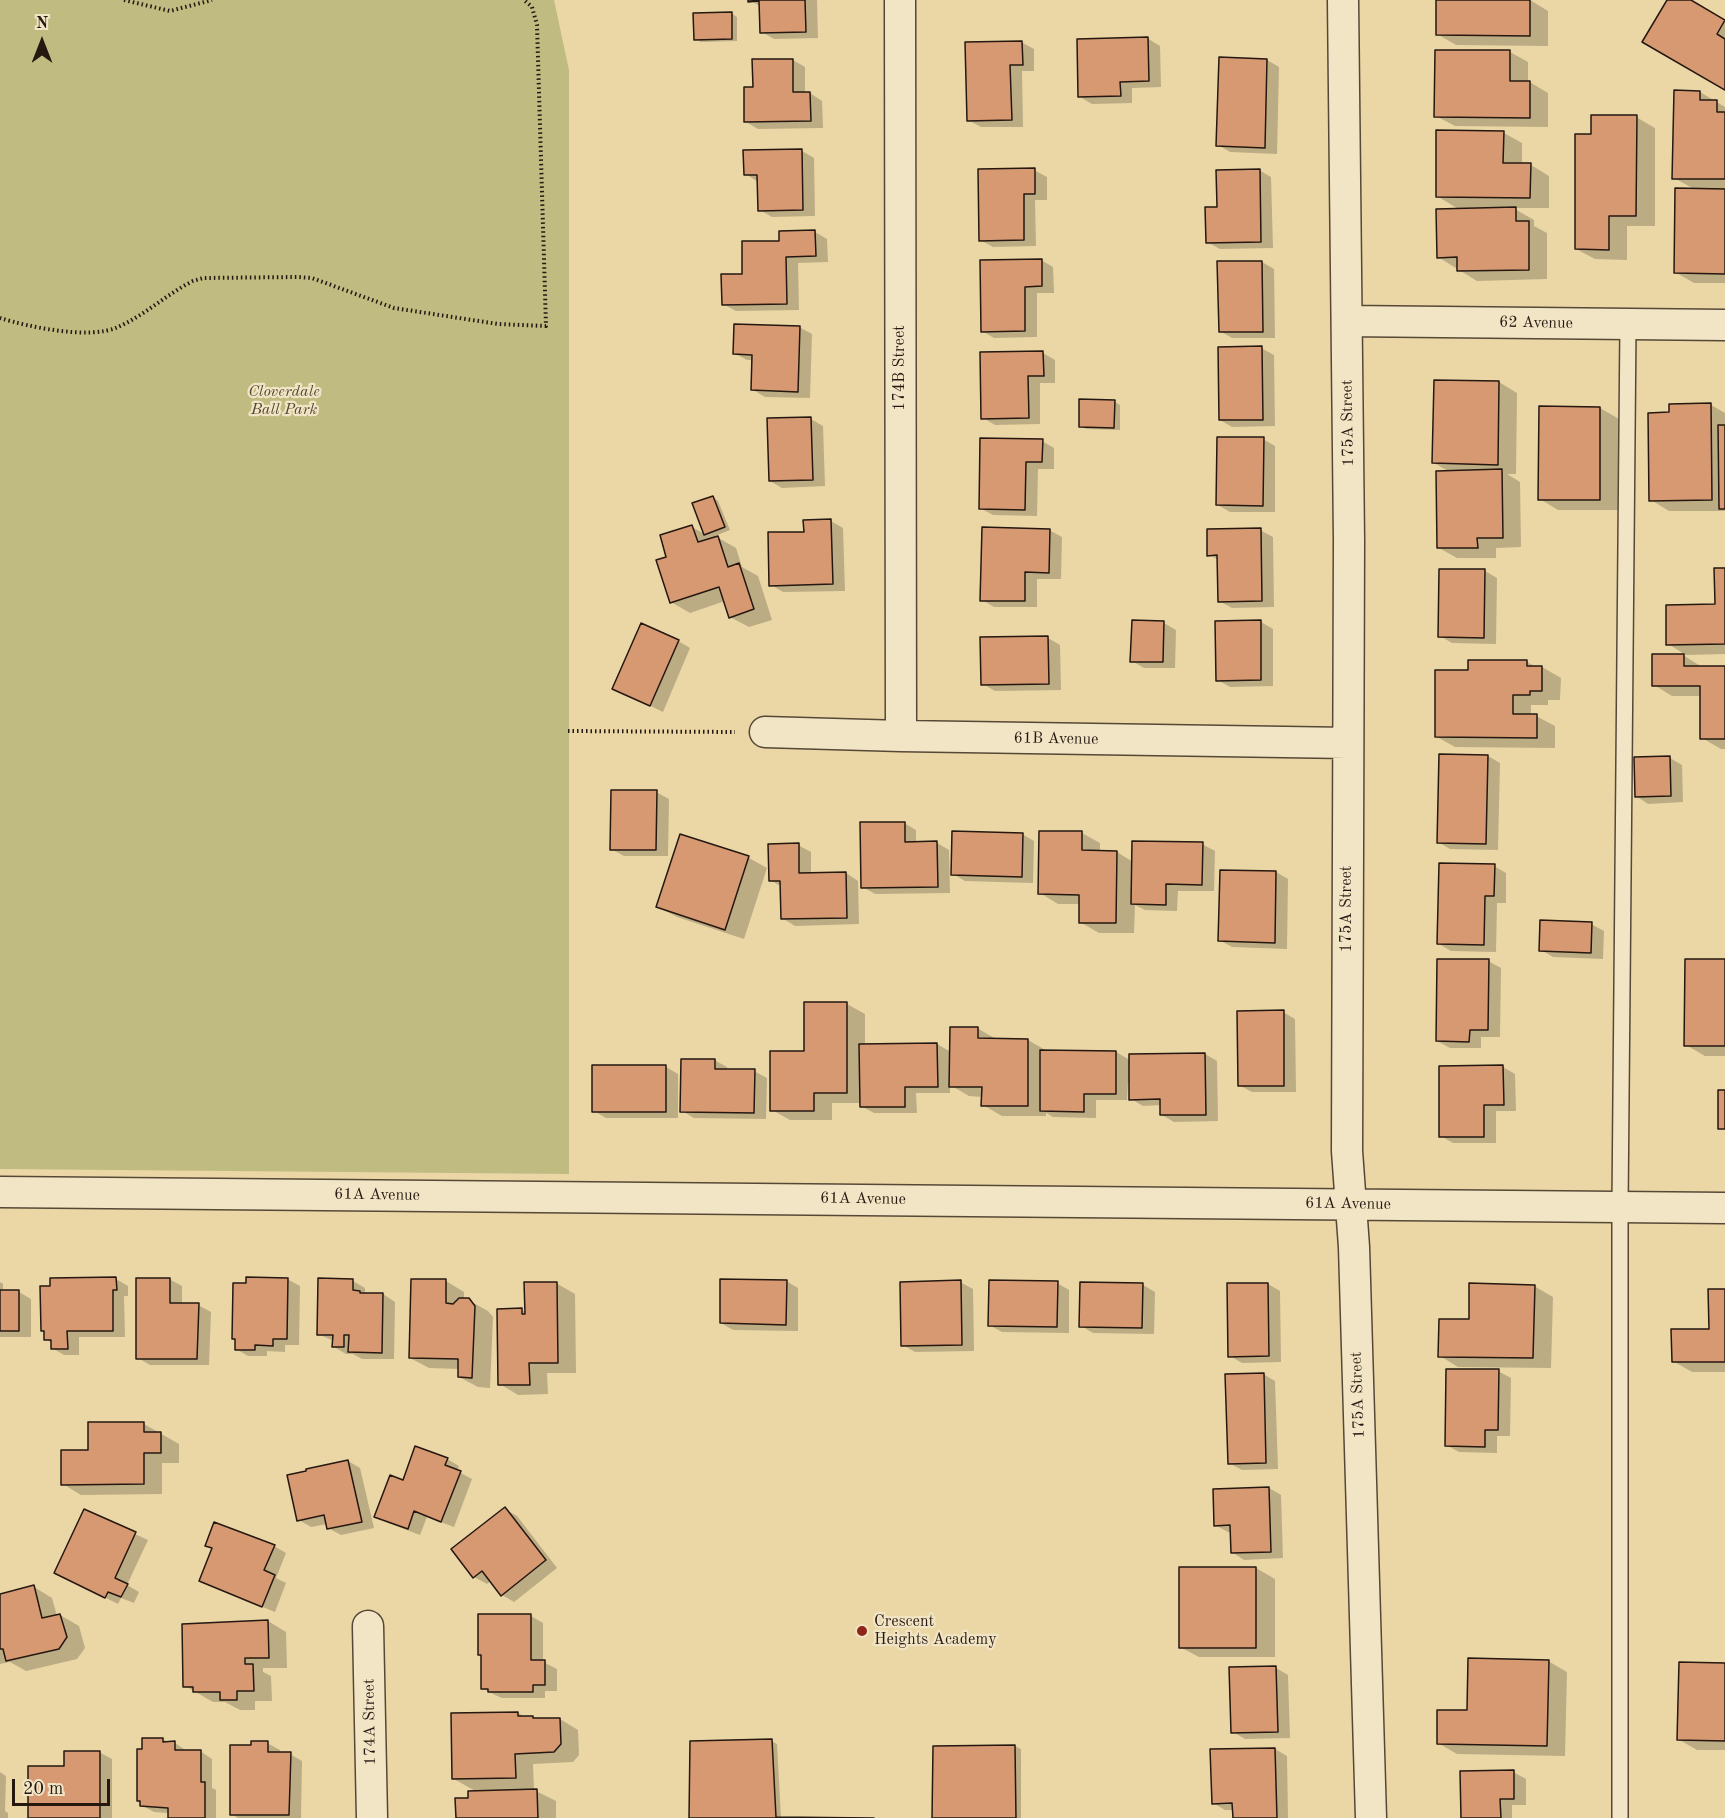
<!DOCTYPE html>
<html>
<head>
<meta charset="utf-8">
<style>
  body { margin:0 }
  #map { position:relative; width:1725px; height:1818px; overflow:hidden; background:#ebd7a6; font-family:"Old Standard TT",serif }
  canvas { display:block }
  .north { position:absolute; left:12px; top:12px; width:60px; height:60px; -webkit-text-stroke:4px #f2e5c5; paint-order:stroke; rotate:0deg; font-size:16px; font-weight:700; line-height:24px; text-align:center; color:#241811 }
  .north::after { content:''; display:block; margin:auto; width:21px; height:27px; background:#241811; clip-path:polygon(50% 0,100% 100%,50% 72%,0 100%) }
  .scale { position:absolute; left:12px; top:1779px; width:98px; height:27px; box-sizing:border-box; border:3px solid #241811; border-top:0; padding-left:8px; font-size:18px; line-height:21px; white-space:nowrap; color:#241811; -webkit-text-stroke:4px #f2e5c5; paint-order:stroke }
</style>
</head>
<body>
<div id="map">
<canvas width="1725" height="1818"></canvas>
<div class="north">N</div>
<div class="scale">20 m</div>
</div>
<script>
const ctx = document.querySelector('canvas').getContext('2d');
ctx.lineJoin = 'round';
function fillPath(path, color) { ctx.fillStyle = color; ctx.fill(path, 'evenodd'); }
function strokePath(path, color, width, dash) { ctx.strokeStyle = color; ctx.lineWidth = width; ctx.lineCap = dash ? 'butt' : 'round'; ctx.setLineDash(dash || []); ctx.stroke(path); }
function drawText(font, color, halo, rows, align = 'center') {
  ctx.font = font + ' "Old Standard TT",serif'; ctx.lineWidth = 4.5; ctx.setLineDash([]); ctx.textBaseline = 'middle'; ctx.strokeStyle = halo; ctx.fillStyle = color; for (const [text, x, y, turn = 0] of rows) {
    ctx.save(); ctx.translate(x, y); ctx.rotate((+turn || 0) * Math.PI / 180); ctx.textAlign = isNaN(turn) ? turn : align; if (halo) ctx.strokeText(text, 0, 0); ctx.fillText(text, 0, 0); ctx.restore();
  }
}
const green = new Path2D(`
  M0,0h554l15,70v1104l-569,-5z`);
const shadow = new Path2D(`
  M750,0h67l1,38 -44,1 -12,-7 -1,-25z
  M1437,0h93l18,11v35l-92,-1 -19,-11z
  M1669,0h19l37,22v67z
  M731,13l6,4v24l-36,1 -6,-3z
  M1147,38l13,8 1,41 -29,1v15l-40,1 -12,-7z
  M1021,42l13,7v22h-12l1,56h-42l-13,-7z
  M1510,52l18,10v19l20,12v34l-93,-1 -19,-10z
  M793,60l12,7v26h5l12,8 1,27 -65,1 -12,-7 8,-33z
  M1267,60l12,7 -2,87 -47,-2 -12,-7z
  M1675,92h25l25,15v176h-31l-19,-11 21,-82 -22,-12z
  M1636,117l19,11v98h-28v34l-32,-1 -19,-10 17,-114z
  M1504,133l18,10v22h9l18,11v32h-36l21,12v6l13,7v46l-70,2 -39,-24 22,-47 -23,-14z
  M802,151l12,7 1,58 -43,1 -12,-7 -2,-28 -12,-8z
  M1034,170l13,7v23h-12l1,46 -43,1 -13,-7z
  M1259,170l12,7 2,71 -53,1 -13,-7z
  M815,232l12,7 1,23 -30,1 1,47 -63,1 -13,-7 21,-29 37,-33z
  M1041,260l12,7 1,26h-17v44l-43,1 -12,-7z
  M1262,262l12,7 1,69h-43l-12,-7z
  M799,327l13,7 -2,64 -45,-1 -12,-7 1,-30h-7l-13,-7z
  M1261,348l13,7 1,71 -43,1 -12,-7z
  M1043,353l12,7v23h-15v41l-45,1 -12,-7z
  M1499,382l18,11 -1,81h-9l13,8 1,65 -25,1v10h-39l-18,-10 11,-76 -16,-9z
  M1115,402l5,3v25l-34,-1 -5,-3z
  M1711,405l14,8v98h-56l-18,-11 20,-86z
  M1600,408l19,11 -1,91h-60l-18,-11z
  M811,419l12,7 2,60 -43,2 -12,-7z
  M1263,439l12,7v66h-45l-12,-7z
  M1042,441l12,7v21h-16l-1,47 -44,-1 -13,-7z
  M713,497l5,4 12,29 -15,6 21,12 6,19 16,9 14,44 -23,7 -19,-10 -5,-16 -35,12 -19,-11 -3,-44 24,-31 14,8 -12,-31z
  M831,521l12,7 2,63 -62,1 -12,-7 34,-52z
  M1049,530l13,7 -1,42h-24v28h-43l-12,-7z
  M1260,530l13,7 1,70 -42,1 -13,-7v-41l-10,-5z
  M1725,569v85l-39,1 -18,-11 48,-39z
  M1485,571l12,7 -1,66 -44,-1 -12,-7z
  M1261,622l12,7v57l-43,1 -12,-7z
  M1164,623l12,7 -1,38h-31l-12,-7z
  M1048,638l12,7 1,45 -66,1 -12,-7z
  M678,641l12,7 -27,64 -49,-24z
  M1683,655l19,12h23v82h-4l-19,-11v-42h-30l-18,-11z
  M1470,661l57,1 9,5h6l19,11 -1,22h-12v5h-17v11h5l19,10v22l-100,-1 -18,-10 33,-66z
  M1488,756l12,7 -2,87 -48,-1 -12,-7z
  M1670,758l12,7 1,37 -35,2 -12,-8z
  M656,792l13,7 -1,57h-44l-13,-7z
  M904,823l12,7v13h21l12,7 1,43 -75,1 -12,-7z
  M1082,833l18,10v9h17l16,10 69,-18 13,7 -1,40h-36l-1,20 -32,-1 -10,-5 -1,28h-35l-19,-11v-18h-22l-18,-11z
  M1022,834l12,7 -1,42 -68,-2 -12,-7z
  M681,836l68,22 18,10 -23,71 -67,-22 -19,-10z
  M798,845l13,7v22l35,-1 12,8 1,43 -64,2 -13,-8v-31l-12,-7z
  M1494,866l12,7v30h-9l-1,49 -45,-1 -12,-7z
  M1276,872l12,7 -1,70 -55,-2 -13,-7z
  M1591,924l13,7 -1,28 -50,-2 -12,-7z
  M1725,960v96h-20l-19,-11z
  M1488,961l13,7 -1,69h-19v11h-31l-13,-7z
  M847,1004l18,10v31l72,-1 14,8 26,-24 19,11 32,1 19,11 69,1 14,8 75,-6 12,7 1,60 -44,1 -12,-7v-10l-19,1 -12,-7v-17h-3l-1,18h-31v18l-43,-1 -7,-4v3h-44l-19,-11v-8l-14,-1 -19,-11v8h-34l1,20h-43l-13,-7v-3h-29v17h-42l-18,-10 34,-58z
  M1283,1012l12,7 1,73h-44l-13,-7z
  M714,1060l13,7v3l27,1 13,7 -1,41 -72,-1 -12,-7z
  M593,1067h73l12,7v44h-72l-12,-7z
  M1503,1067l12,7 1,37h-20v32h-43l-12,-7 -1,-68z
  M116,1279l12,7v10h-4l1,41h-46v18h-15l-12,-7v-5l-7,-4z
  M169,1279l13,7v19h16l13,7 -2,53h-59l-12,-7z
  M287,1279l13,7 -1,59h-14v7l-18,-1v5h-19l-12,-7z
  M353,1281l12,7v6h18l12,8 -1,57h-32l-9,-5h-7l-12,-7v-6l-16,-7z
  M446,1281l18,11v8h4l20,11 5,6 -3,71 -12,-1 -19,-10 1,-8 -31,-1 -19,-10z
  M786,1281l12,7v43l-65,-1 -12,-7z
  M0,1282l3,2v7l16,1 12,7v38h-31z
  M960,1282l13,7 1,62 -59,1 -12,-7z
  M556,1283l19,11 1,79h-29l1,21 -30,1 -18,-11 21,-74 5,2z
  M1057,1283l12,7v43l-67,-1 -13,-7z
  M1082,1284l61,1 12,7 -1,42 -61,-1 -12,-7z
  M1268,1284l12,7 1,71 -39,1 -12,-7z
  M1534,1286l19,11 -2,71 -93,-1 -18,-11z
  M1725,1290v82h-33l-19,-11 37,-30z
  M1498,1371l13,7 -1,58h-13v17l-38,-1 -13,-7z
  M1263,1374l12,7 3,88 -36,1 -13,-7z
  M144,1424l35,20v19h-17v31l-81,1 -18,-11 26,-33z
  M447,1459l12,7 -2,5 15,8 -18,48 -27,-10 -7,18 -32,-12 -12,-7 27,-34z
  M348,1461l12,7 14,60 -33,7 -13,-7 -1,-4 -16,3 -12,-7z
  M1269,1488l12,7 2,63 -39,2 -12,-8 -1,-20h-3l-13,-7z
  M505,1509l12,7 40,52 -43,34 -12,-7 -11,-14 -4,3 -13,-7z
  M84,1511l64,29 -21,45 12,7 -5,11 -13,-5 -3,6 -50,-25z
  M207,1545l67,1 12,7 -10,25 10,5 -11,29 -62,-25 -12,-7 12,-31z
  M1180,1568h76l19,11v78h-76l-19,-10z
  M34,1587l18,11 5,18 3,-1 19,11 6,22 -8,11 -51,12 -16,-9 -10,2v-68z
  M531,1616l12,7v39l14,7v22h-12v7h-43l-7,-3 -13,-7z
  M268,1621l18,11 1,36h-24v4l8,4 1,25h-17v9h-15l-15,-8h-12l-28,-16z
  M1548,1661l19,11 -2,84 -108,-2 -19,-11z
  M1725,1664v86h-28l-19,-11z
  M1276,1668l12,7 2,63 -45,1 -12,-7 -2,-63z
  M518,1713l7,4h8l4,3 23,-1 18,11 1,25 -6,7 -40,2 1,26 22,11v17h-99l13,-19 7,-7 -23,-13z
  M163,1739l6,4h6l12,8h13l12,8v29l4,2v28h-44l-3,-5 -15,-1 -13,-7 -3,-5z
  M772,1741l5,3 4,74h-91z
  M267,1743l13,7v4h10l12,7 -1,57h-63l-7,-4 22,-67z
  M1015,1746l6,3v69h-87l1,-71z
  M1275,1749l12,7 1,62h-54v-8h-9l-12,-7z
  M99,1752l13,7v59h-83l36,-50z
  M0,1772l6,4 -1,35 3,2v5h-8z
  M1513,1772l13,7v26h-14v13h-50z`);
const building = new Path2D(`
  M748,0h57l1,32 -46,1 -1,-32 -11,1z
  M1436,0h94v36l-94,-1z
  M1667,0h24l34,20 -8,14 8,5v51l-83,-48z
  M732,12v27l-38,1 -1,-27z
  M1148,37l1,44 -29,1 1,14 -43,1 -1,-58z
  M1022,41l1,24h-13l2,55 -45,1 -2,-79z
  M1435,50h75v31h20v37l-96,-1z
  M1219,57l48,2 -2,89 -49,-2z
  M752,59h41v33h17l1,29 -67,1v-35h9z
  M1674,90l26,1v9h17v12h8v67h-53z
  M1591,115h46l-1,101h-27v34l-34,-1v-115h16z
  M1436,130l68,1 -1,32h28l-1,35 -94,-1z
  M802,149l1,61 -45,1 -1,-36h-13l-1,-25z
  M1035,168v26h-11v46l-45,1 -1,-72z
  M1260,169l1,73 -55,1 -1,-36h12l-1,-37z
  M1675,188l50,1v85l-51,-1z
  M1516,207v14h13v49l-72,1v-14l-20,1 -1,-49z
  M815,230l1,26 -30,1 1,47 -65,1 -1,-31h21v-33h37v-10z
  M1042,259v27l-17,1v44l-44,1 -1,-72z
  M1217,261h45l1,71h-44z
  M734,324l66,2 -2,66 -47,-2 1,-35 -19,-1z
  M1262,346l1,74h-44l-1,-73z
  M1043,351l1,25h-16l1,42 -48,1 -1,-67z
  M1434,380l65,1 -1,84 -66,-2z
  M1079,399l36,1 -1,28 -35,-1z
  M1711,403l1,97 -63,1 -1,-88 21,-1v-8z
  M1539,406l61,1v93h-62z
  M811,417l2,63 -44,1 -2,-63z
  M1718,425h7v84h-6z
  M1217,437h47l-1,69 -47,-1z
  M980,438l63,1 -1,23h-16l-1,48 -46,-1z
  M1502,469l1,69h-26l1,10h-41l-1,-77z
  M713,496l12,31 -21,8 -12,-32z
  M831,519l2,65 -64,2 -1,-54h36l-1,-12z
  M692,525l6,17 20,-6 10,31 11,-4 15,46 -25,9 -10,-31 -49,16 -14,-43 10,-3 -6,-22z
  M982,527l68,2 -1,44 -24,-1v29h-45z
  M1261,528l1,73 -44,1 -1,-47 -10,1v-27z
  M1714,568h11v76l-59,1v-40l49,-1z
  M1439,569h46l-1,69 -46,-1z
  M1132,620l32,1 -1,41h-33z
  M1261,620v60l-45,1 -1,-60z
  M641,623l38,17 -29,66 -38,-17z
  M1048,636l1,48 -68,1 -1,-48z
  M1652,654h32v12h41v73h-25v-53h-48z
  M1468,660h59v6h15v25h-12v4h-17v19h24v24l-102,-1v-67h33z
  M1439,754l49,1 -2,89 -49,-1z
  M1670,756l1,40 -36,1 -1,-40z
  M611,790h46l-1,60h-46z
  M860,822h45v20l32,-1 1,46 -77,1z
  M952,831l71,2 -1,44 -71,-2z
  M1039,831h43v19l35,1 -1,72h-37v-28l-41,-1z
  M680,834l69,22 -24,74 -69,-23z
  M1132,841l71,1 -1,43 -36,-1v21l-35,-1z
  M799,843v30l47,-1 1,46 -66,1 -1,-38h-11l-1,-37z
  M1439,863l56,1 -1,32h-9l-1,49 -47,-1z
  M1220,870l56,1 -1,72 -57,-2z
  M1540,920l52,2 -1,31 -52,-2z
  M1437,959h52l-1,71h-18l-1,12 -33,-1z
  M1685,959h40v87h-41z
  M804,1002h43v91h-33v18h-44v-60h34z
  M1284,1010v76h-46l-1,-75z
  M950,1027h28v11l50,1v67h-47l1,-19h-33z
  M937,1043l1,44h-33v20h-45l-1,-63z
  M1040,1050l76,1v43h-32v18l-44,-1z
  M1205,1053l1,62h-46v-16l-31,1v-46z
  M681,1059h34v10h40l-1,44 -74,-1z
  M592,1065h74v47h-74z
  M1503,1065l1,40h-20v32h-45v-71z
  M1718,1090h7v39h-7z
  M116,1277l1,13h-4v41h-46l1,18h-17v-9h-7v-9h-3l-1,-45h10v-8z
  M246,1277l42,1 -1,61h-14v7l-18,-1v5h-20v-11h-3l1,-56h13z
  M136,1278h34v25h29l-2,56h-61z
  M318,1278l35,1v11l7,1v2h23l-1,60 -34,-1 1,-17h-5v12h-12l1,-12h-16z
  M411,1279h35v24l7,1 6,-6h10l6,8 -3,72 -14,-1v-18l-49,-1z
  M720,1279l67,1 -1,45 -66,-2z
  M961,1280l1,65 -61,1 -1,-64z
  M989,1280l69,1 -1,46 -69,-1z
  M524,1282h33l1,81h-29l1,22h-32l-1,-76 25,-1v6h3z
  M1080,1282l63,1 -1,45 -63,-1z
  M1227,1283h41l1,73 -41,1z
  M1469,1283l66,2 -2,73 -95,-1 1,-38h30z
  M1708,1289h17v73h-53l-1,-33h38z
  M0,1290h19v41h-19z
  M1446,1369h53l-1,61h-13v17l-40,-1z
  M1264,1373l2,90 -38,1 -3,-90z
  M88,1422h56v10h17v21h-17v31l-83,1v-35h27z
  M415,1446l33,12 -3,7 16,6 -20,51 -27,-11 -6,18 -34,-12 16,-42 13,5z
  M348,1460l14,62 -35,7 -3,-14 -27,6 -10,-46 19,-4v-2z
  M1269,1487l2,65 -40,1 -1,-28 -16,1 -1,-37z
  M505,1507l41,53 -45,36 -19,-25 -9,7 -22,-29z
  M84,1509l52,23 -21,46 13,6 -7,13 -13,-5 -3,6 -51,-25z
  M214,1522l61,23 -11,25 11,5 -13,32 -63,-26 13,-33 -7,-2z
  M1179,1567h77v81h-77z
  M34,1585l8,33 18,-4 7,23 -8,12 -53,12 -3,-12h-3v-55z
  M478,1614h53v46h14v25h-12v7h-45v-3h-7v-34h-3z
  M268,1620l1,38h-24v6h8l1,27h-17v9h-17v-8h-27v-5h-10l-1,-63z
  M1468,1658l81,2 -2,86 -110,-2v-34h30z
  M1679,1662l46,1v78l-48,-1z
  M1276,1666l2,66 -47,1 -2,-66z
  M518,1712v4h15v2h27l1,26 -7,8 -39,2 1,24 -64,1 -1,-66z
  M142,1738h21v4l12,-1v9h26v32h4v36h-37v-10l-28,-2v-5h-3v-52h5z
  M772,1739l4,78 98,1h-185l1,-77z
  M251,1741h17v11h23l-2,63h-59v-70h21z
  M1015,1745l1,73h-84l1,-72z
  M1275,1748l2,70h-44l-1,-15 -20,1 -2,-55z
  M64,1751h36v67h-72v-52h36z
  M1514,1770v29h-14l1,19h-40l-1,-47z
  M537,1789l1,29h-82l-1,-20h13v-7z`);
const path = new Path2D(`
  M124,0l46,11 42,-11
  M0,318c29,9 90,22 118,9 27,-12 49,-33 75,-46l10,-3 95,-1 14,1 82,30 104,16 48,2 -9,-301 -5,-18 -8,-7
  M568,731l167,1`);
const lane = new Path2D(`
  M1620,1818v-612l8,-882`);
const street = new Path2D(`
  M900,0l1,736
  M1343,0l6,540 -2,611 7,96 17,571
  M1347,321l378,4
  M765,732l136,4 447,7
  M0,1192l1725,16
  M368,1626l4,192`);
const markers = [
  [862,1631,6,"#8f2418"]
];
const streetNames = [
  ["62 Avenue",1536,323,1],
  ["174B Street",900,368,-90],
  ["175A Street",1348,423,-91],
  ["61B Avenue",1056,739,1],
  ["175A Street",1347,909,-90],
  ["61A Avenue",377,1195,1],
  ["61A Avenue",863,1199,1],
  ["61A Avenue",1348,1204,1],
  ["175A Street",1358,1395,-92],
  ["174A Street",370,1722,-91]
];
const parkNames = [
  ["Cloverdale",284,392],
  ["Ball Park",284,410]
];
const poiNames = [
  ["Crescent",874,1622],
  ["Heights Academy",874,1640]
];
fillPath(green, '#c0bc81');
fillPath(shadow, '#0003');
fillPath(building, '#d79971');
strokePath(building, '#241811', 1.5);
strokePath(lane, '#564836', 18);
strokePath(street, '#564836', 33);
strokePath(path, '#241811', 4, [1.5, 3]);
strokePath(lane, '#f2e5c5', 15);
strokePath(street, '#f2e5c5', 30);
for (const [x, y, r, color] of markers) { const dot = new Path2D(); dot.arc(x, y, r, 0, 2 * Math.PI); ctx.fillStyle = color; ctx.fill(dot); strokePath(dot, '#f2e5c5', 2); }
drawText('16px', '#241811', '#f2e5c5', streetNames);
drawText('italic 16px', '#534933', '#f2e5c5', parkNames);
drawText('16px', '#241811', '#f2e5c5', poiNames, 'left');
</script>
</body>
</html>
